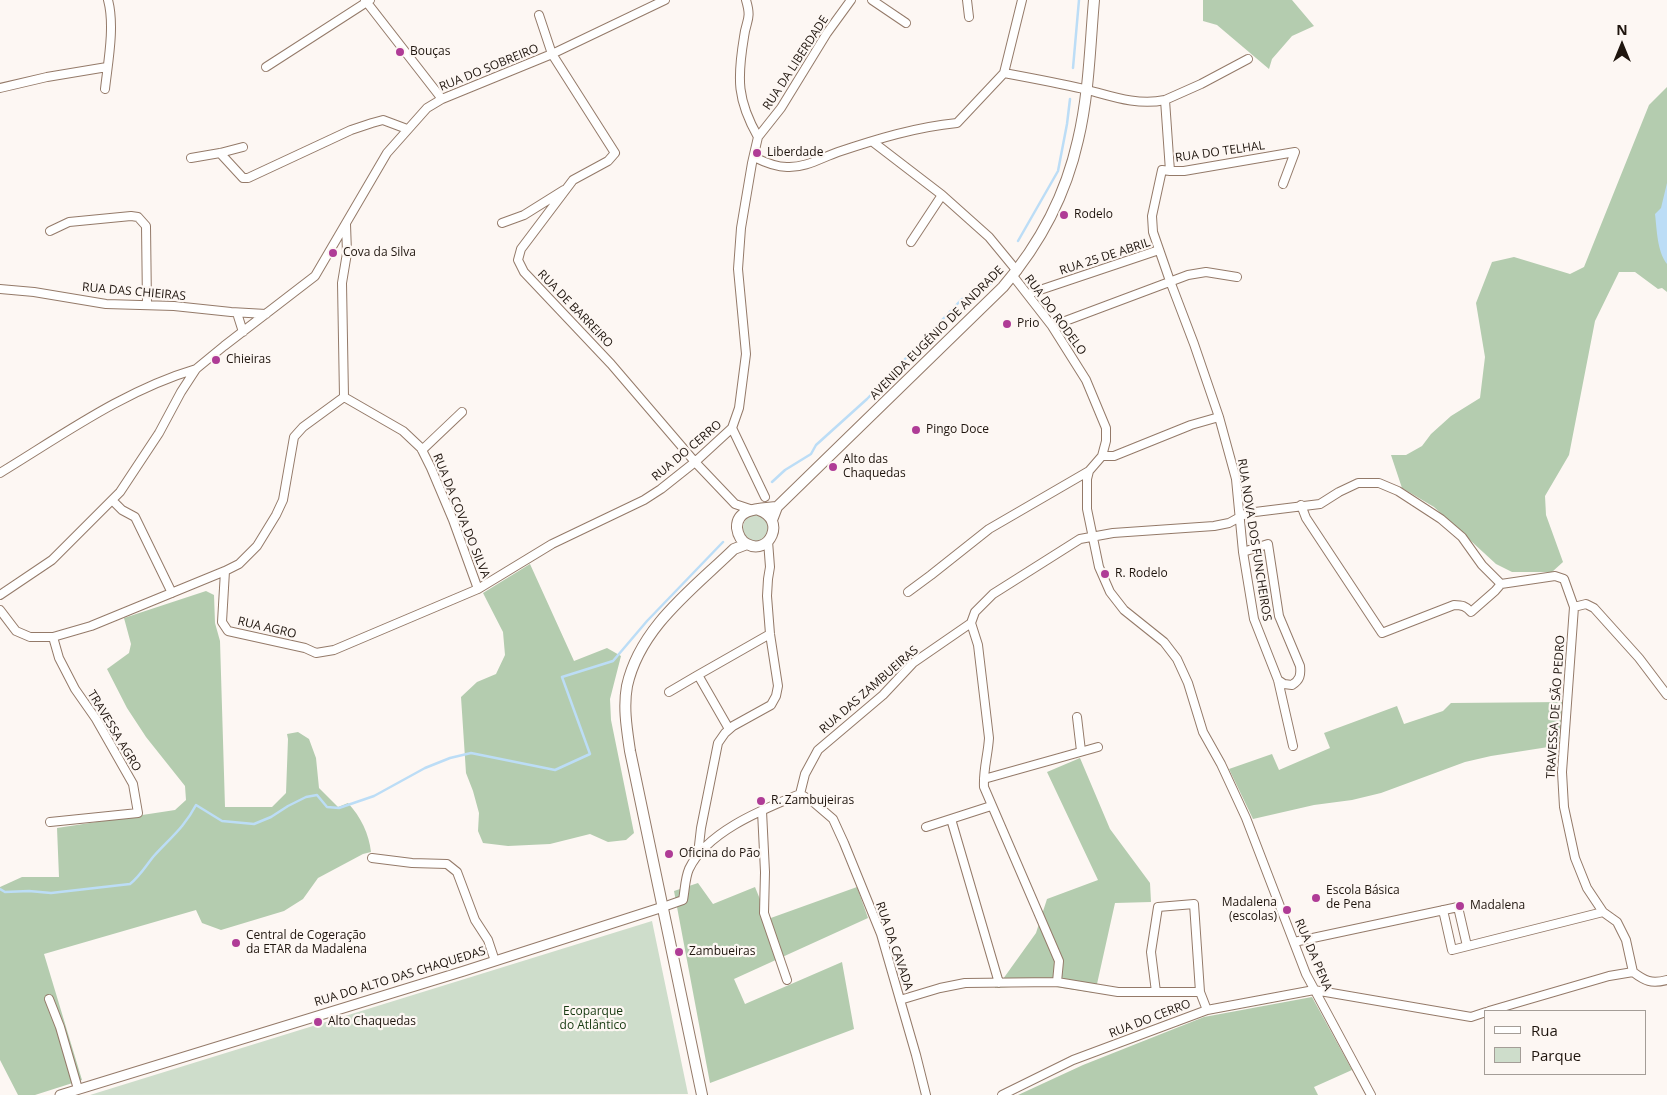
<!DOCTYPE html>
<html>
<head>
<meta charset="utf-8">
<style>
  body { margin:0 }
  #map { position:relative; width:1667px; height:1095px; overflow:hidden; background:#fdf7f3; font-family:"Open Sans",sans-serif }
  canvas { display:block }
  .legend { position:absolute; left:1484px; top:1010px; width:162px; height:65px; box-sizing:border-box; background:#fdf7f3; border:1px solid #a49d97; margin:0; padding:6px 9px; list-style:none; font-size:15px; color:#1f150e }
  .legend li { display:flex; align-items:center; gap:10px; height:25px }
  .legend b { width:25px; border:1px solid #a49d97 }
  .north { position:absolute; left:1597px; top:20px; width:50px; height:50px; -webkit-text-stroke:4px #fdf7f3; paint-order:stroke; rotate:0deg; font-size:14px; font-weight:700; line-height:20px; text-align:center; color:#1f150e }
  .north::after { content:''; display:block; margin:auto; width:18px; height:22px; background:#1f150e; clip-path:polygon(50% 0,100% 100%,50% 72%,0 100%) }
</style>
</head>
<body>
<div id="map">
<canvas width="1667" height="1095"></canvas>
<ul class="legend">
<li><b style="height:6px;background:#fff"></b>Rua</li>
<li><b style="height:14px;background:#ceddcb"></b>Parque</li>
</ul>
<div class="north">N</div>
</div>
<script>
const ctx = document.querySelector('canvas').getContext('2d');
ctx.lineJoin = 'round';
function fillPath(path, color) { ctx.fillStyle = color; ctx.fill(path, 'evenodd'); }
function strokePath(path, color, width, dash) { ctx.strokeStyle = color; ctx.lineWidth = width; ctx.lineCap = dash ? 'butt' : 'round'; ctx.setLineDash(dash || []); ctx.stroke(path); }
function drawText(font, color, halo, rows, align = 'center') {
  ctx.font = font + ' "Open Sans",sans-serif'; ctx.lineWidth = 4.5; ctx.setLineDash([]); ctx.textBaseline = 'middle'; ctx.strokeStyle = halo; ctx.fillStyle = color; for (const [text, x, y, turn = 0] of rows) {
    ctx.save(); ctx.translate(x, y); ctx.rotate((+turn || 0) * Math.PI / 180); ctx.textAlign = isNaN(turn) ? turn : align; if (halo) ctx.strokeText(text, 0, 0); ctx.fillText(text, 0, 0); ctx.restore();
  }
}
const green = new Path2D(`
  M743 528a13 13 0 1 1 26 0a13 13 0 1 1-26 0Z
  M652,921l36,173 -598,1z`);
const forest = new Path2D(`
  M1203,0h89l22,26 -22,10 -20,23 -3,10 -52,-44 -14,-4z
  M1667,87v205l-5,-4 -4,1 -23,-17h-16l-24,49 -26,134 -24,41 1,19 17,47 -11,10h-40l-16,-8 -62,-57 -32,-19 -11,-33h15l16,-9 9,-12 20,-18 29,-18 5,-41 -9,-54 16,-41 22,-5 56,17 14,-7 65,-162z
  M530,564l44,97 33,-13 14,8 -11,43 1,21 23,113 -8,7 -18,2 -18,-8 -40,10 -42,2 -25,-3 -5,-12 1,-18 -6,-22 -7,-18 -5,-76 16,-15 19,-8 9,-19 -2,-23 -20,-39z
  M206,591l8,4 1,28 5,18 5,166h47l14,-14 2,-54 -1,-5 11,-2 11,7 7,19 3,30 19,19 10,-4c13,14 21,31 23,49l-8,2 -45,24 -15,21 -19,12 -63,19 -19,-7 -6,-13 -152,44 38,126 -47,15h-17l-18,-35v-173l22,-10h37l-2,-49 118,-18 11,-10 -1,-14 -39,-49 -19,-29 -20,-39 22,-16 2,-9 -7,-26z
  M1564,702l-3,43 -70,11 -26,6 -84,31 -29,7 -38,5 -61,14 -24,-50 43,-15 7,16 51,-22 -6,-15 73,-27 7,18 39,-13 8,-8z
  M1080,758l30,71 40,54 1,19 -36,1 -20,90 -52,-8 -48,3v-1l3,-1 38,-53 11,-34 51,-19 -51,-108z
  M698,883l15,21 42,-17 13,32 89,-32 11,31 -134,61 11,25 97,-42 12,67 -144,54 -36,-192z
  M1312,997l40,73 -38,17 4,8h-300l65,-30 121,-48z`);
const water = new Path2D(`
  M1667,183v81c-10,-13 -10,-34 -12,-50l6,-6z`);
const stream = new Path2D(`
  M1073,68l6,-68
  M1018,241l40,-70 9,-47 3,-25
  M772,482l13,-12 26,-16 5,-9 51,-46 95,-100c21,-4 27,-13 40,-29
  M0,889l5,3 24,-1 22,2 79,-9c10,-8 15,-17 23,-27 16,-18 31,-29 43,-52l26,16 32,3 17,-7 17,-11 18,-9 11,-2 10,12 12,1 35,-12 51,-28 25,-10 21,-5 84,17 35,-16 -28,-77 51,-16 34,-40 76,-79`);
const minor = new Path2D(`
  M365,0l77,99
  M746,0c6,20 0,20 -2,37 -7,42 -7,63 14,100
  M872,0l34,23
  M967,0l2,17
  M539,15l13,39 63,99 -7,8 -35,19 -52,69 -3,11 6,12 87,92 84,98 40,42 18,6
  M266,67l104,-67
  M1004,73c27,5 54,10 80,16 27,7 53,17 81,11l5,71h14l111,-19 -12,32
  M0,88l47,-11 60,-10
  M105,89c3,-27 10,-63 3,-89
  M1165,100l36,-16 47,-25
  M873,142l69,53 47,42 28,34
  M220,153l23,25h5l103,-48 21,-7 11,-3 24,9
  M754,157c10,5 21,10 33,10 18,1 34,-9 51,-15 39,-13 78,-25 119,-29l47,-50 18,-73
  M191,158l29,-5 23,-6
  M1170,171l-8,-1 -10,46 1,16 17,49 24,63 25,73 17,62 7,73 11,67 24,61 15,66
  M502,223l22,-8 40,-25
  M346,224l1,29 -5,30 2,114 59,34 18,17 10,20 22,52 25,69
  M50,231l19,-9 62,-6 7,1 8,9 1,79
  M911,242l31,-47
  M1013,276l39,50 34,54 20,48v13l-4,15 -13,15 -2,8v30l12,58 11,25 14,18 40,32 13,17 11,24 15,49 18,32 25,54 60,156 65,121
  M0,289l34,3 72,12 68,2 57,6 35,2
  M1028,294l131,-44
  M237,313l6,19
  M1052,326l136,-51 18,-3 31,5
  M732,428l33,69
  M422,450l40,-38
  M1102,456h12l77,-31 28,-8
  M0,473c64,-39 125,-83 196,-104
  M112,500l10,10 13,7 37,76
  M1301,505l5,13 76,115 72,-28c8,0 12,1 17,7l24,-21 6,-7
  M1243,552l25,-8 11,72 21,50c1,9 0,14 -8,19l-8,-1 -6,-4
  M225,571l14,-7 18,-18 19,-31 7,-15 11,-63 9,-10 41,-30
  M908,592l23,-17 58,-46 100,-58
  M0,595l52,-35 68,-68 39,-59 22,-41 15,-23 28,-23 91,-70 72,-123 40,-45 15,-9 110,-45 113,-54
  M1574,607l12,-3 8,4 45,50 28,37
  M0,610l16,21 14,6h23l38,-11 134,-55 -3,51 6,9 77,17 11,5 18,-3 144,-61 74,-45 92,-44 17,-11 34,-27 37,-34 7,-20 7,-54 -8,-85 3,-41 11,-65 6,-26 23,-29 46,-75 24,-33
  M971,623l7,22 11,93c-1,17 -6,32 -5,49l75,174 -2,21
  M669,692l29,-17
  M1077,717l4,34
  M729,729l-31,-54 72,-41
  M984,779l114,-32
  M800,794l5,-20 13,-24 65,-55 30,-32 58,-40 4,-11 18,-18 87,-55 33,-6 101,-7 15,-3 18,-10 73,-9 19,-12 19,-9h21l19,8 43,28 21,18 20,28 19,19 54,-8 9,3 10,28 -12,165 2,35 11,51 12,30 16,24 14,10 9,18 7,32
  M800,794l12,7 21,18 11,24 37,91 35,121 10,40
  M762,811l3,61 -1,41 23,67
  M951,819l48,164
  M50,822l88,-9 -5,-29 -37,-65 -21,-30 -16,-31 -6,-21
  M926,827l65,-21
  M698,854l3,-26 17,-85 7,-10 8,-7 38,-21 5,-9 2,-10 -8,-52 -3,-38 1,-17 2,-12 -2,-26
  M372,858l40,5 35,1 10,8 18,48 13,20 7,21
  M663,907l20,-7c2,-10 2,-22 6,-31 18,-38 75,-60 111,-75
  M1443,910l9,40 151,-38
  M1294,942l164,-35 9,39
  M1633,972c12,9 18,12 34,8
  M1156,992l-5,-40 7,-45 36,-3 6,88 7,18
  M49,999l11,28 18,62
  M900,1000l40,-12 25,-5 92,-1 61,10h82
  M1489,1011l120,-35 24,-4
  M1002,1095l71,-35 134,-50 107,-20 157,27 15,-5`);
const tertiary = new Path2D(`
  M60,1095l404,-124 199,-64`);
const secondary = new Path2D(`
  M759,510c28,10 10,46 -12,34 -6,-3 -9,-9 -10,-16 -1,-21 25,-19 40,-21
  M772,520l5,-13 226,-220c36,-42 63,-93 75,-147 11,-46 12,-94 16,-140
  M702,1095l-72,-344c-3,-21 -7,-43 -3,-65 13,-59 66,-97 107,-137l13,-5`);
const markers = [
  [400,52,5,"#af3c96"],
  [757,153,5,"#af3c96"],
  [1064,215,5,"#af3c96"],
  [333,253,5,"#af3c96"],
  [1007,324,5,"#af3c96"],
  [216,360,5,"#af3c96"],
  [916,430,5,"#af3c96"],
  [833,467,5,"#af3c96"],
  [1105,574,5,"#af3c96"],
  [761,801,5,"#af3c96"],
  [669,854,5,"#af3c96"],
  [1316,898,5,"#af3c96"],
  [1460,906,5,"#af3c96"],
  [1287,910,5,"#af3c96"],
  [236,943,5,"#af3c96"],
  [679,952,5,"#af3c96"],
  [318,1022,5,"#af3c96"]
];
const poiNames = [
  ["Bouças",410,52],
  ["Liberdade",767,153],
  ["Rodelo",1074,215],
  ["Cova da Silva",343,253],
  ["Prio",1017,324],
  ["Chieiras",226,360],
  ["Pingo Doce",926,430],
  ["Alto das",843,460],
  ["Chaquedas",843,474],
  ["R. Rodelo",1115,574],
  ["R. Zambujeiras",771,801],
  ["Oficina do Pão",679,854],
  ["Escola Básica",1326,891],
  ["de Pena",1326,905],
  ["Madalena",1277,903,"right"],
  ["(escolas)",1277,917,"right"],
  ["Madalena",1470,906],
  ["Central de Cogeração",246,936],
  ["da ETAR da Madalena",246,950],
  ["Zambueiras",689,952],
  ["Alto Chaquedas",328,1022]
];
const streetNames = [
  ["RUA DA LIBERDADE",796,63,-57],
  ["RUA DO SOBREIRO",489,68,-22],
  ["RUA DO TELHAL",1220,152,-8],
  ["RUA 25 DE ABRIL",1105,257,-18],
  ["RUA DAS CHIEIRAS",134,292,5],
  ["RUA DE BARREIRO",575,309,46],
  ["RUA DO RODELO",1055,315,54],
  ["AVENIDA EUGÉNIO DE ANDRADE",937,333,-45],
  ["RUA DO CERRO",687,451,-40],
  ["RUA DA COVA DO SILVA",461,516,68],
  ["RUA NOVA DOS FUNCHEIROS",1254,540,81],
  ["RUA AGRO",267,628,13],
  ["RUA DAS ZAMBUEIRAS",869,690,-41],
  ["TRAVESSA DE SÃO PEDRO",1556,707,-86],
  ["TRAVESSA AGRO",114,731,59],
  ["RUA DA CAVADA",894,946,71],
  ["RUA DA PENA",1313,955,67],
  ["RUA DO ALTO DAS CHAQUEDAS",400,977,-17],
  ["RUA DO CERRO",1150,1019,-21]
];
const parkNames = [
  ["Ecoparque",593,1012],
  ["do Atlântico",593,1026]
];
fillPath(green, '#ceddcb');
fillPath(forest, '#b4ccaf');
fillPath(water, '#bcddf6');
strokePath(stream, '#bcddf6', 2.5);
strokePath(minor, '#947a69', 10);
strokePath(tertiary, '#947a69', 11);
strokePath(secondary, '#947a69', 12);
strokePath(minor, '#fff', 8);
strokePath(tertiary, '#fff', 9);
strokePath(secondary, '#fff', 10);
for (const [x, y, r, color] of markers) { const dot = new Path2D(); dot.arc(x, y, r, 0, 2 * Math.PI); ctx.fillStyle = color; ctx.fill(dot); strokePath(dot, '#fdf7f3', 2); }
drawText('12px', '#1f150e', '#fdf7f3', poiNames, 'left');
drawText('12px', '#1f150e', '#fdf7f3', streetNames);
drawText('12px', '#163910', '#fdf7f3', parkNames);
</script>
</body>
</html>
